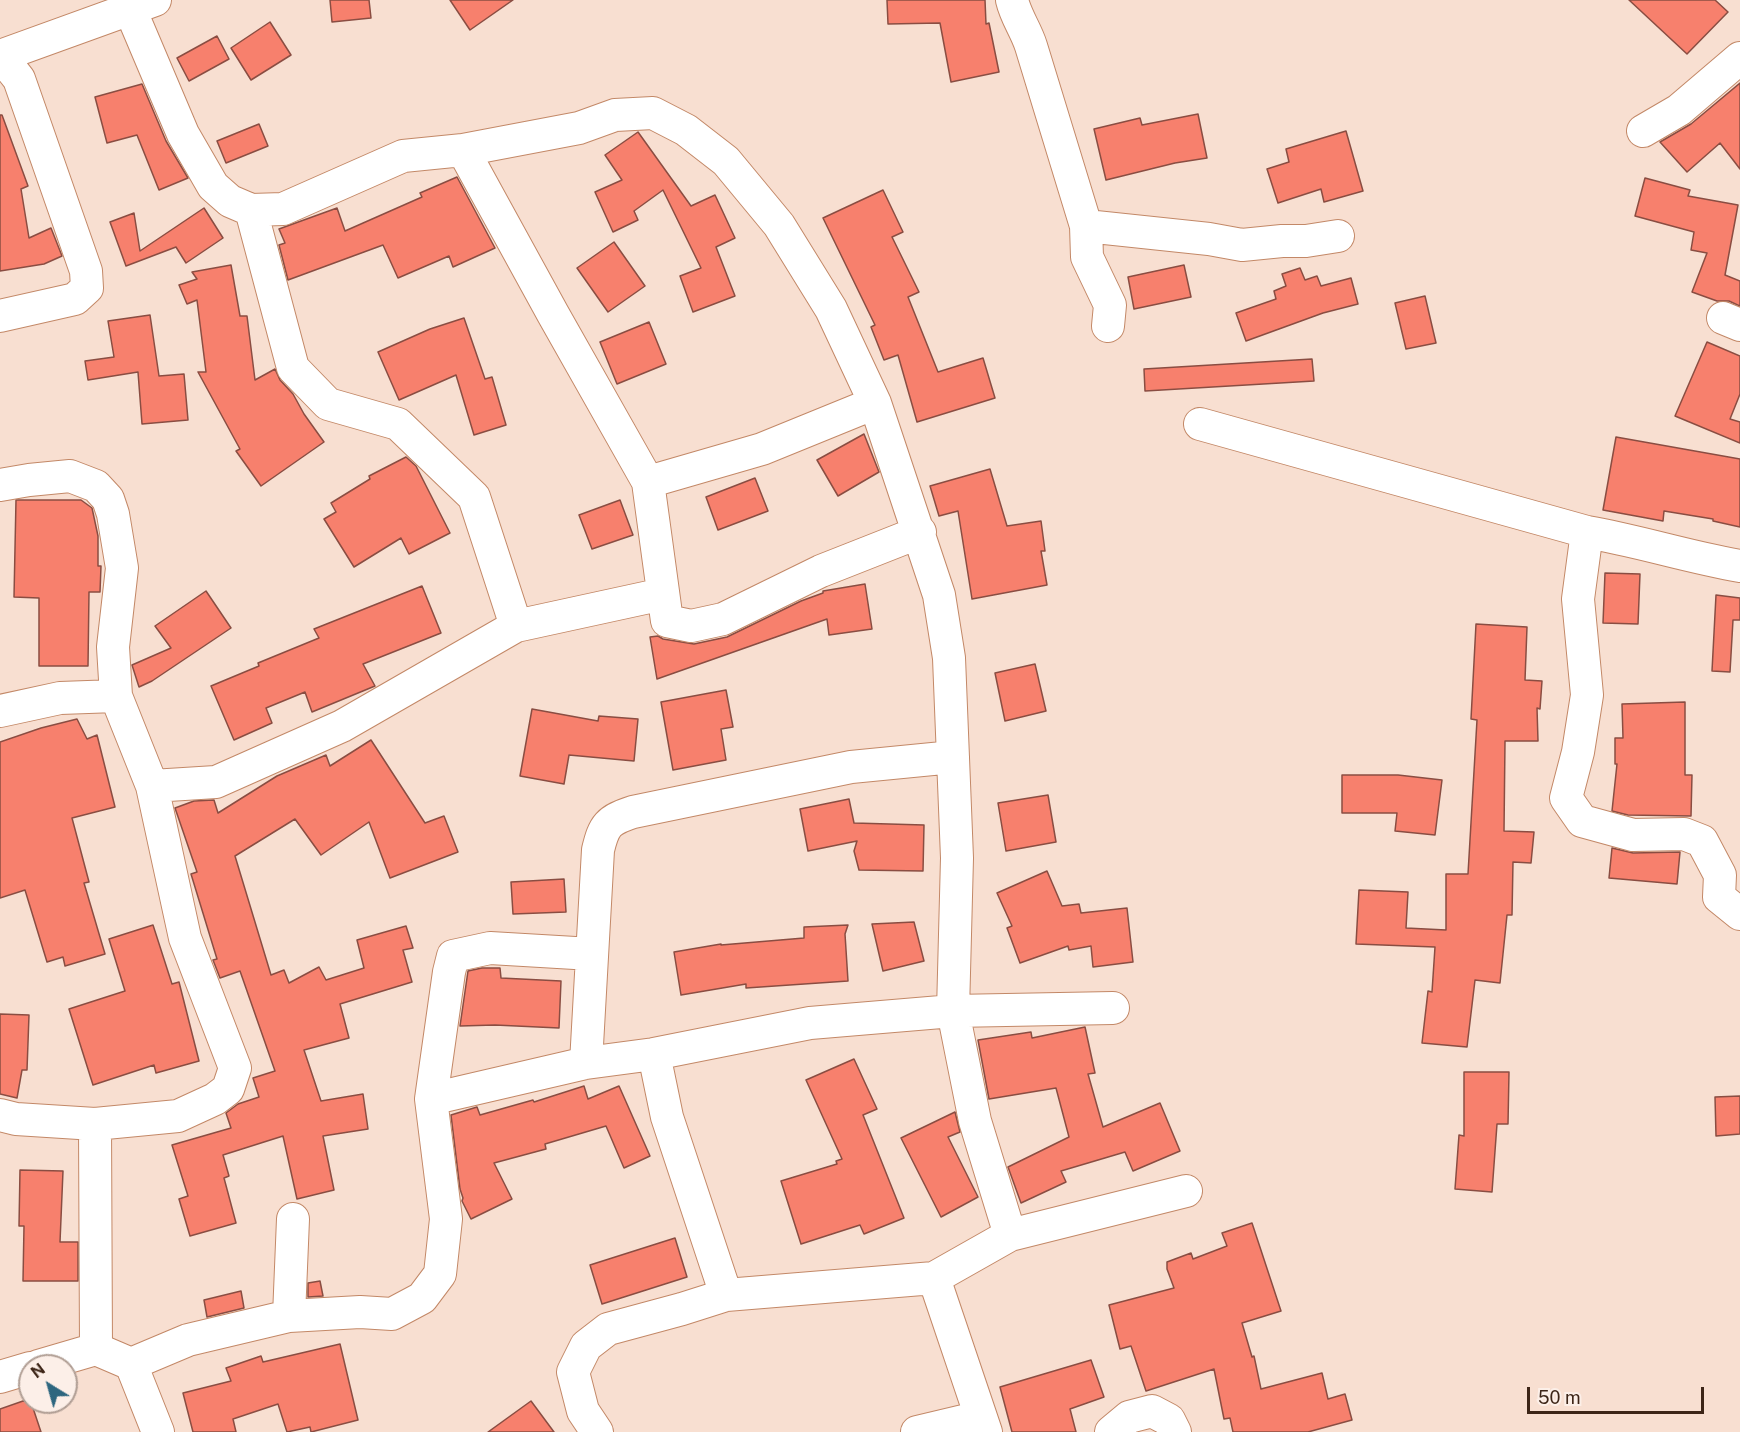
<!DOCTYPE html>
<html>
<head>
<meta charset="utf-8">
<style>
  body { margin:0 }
  #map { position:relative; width:1740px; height:1432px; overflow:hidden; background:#f8dfd1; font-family:"Public Sans",sans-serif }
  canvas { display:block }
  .north { position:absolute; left:18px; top:1354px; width:60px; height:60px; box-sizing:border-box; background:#fcefe8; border:2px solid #b09e94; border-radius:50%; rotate:323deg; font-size:16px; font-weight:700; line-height:24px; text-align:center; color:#3d2517 }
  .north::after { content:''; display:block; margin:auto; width:21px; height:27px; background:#2d667f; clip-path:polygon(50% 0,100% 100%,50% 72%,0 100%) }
  .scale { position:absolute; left:1527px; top:1387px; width:177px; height:27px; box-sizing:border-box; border:3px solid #3d2517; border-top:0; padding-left:8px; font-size:18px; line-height:21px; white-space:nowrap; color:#3d2517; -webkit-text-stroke:4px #fcefe8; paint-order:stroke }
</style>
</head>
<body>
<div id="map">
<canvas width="1740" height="1432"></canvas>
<div class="north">N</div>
<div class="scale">50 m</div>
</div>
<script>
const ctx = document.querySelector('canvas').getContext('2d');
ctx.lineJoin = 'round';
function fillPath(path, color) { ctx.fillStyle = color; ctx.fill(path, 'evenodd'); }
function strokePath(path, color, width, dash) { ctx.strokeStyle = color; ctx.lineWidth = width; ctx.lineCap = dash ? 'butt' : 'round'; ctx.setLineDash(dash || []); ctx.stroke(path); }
const building = new Path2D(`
  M330,0h39l2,18 -39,4z
  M450,0h63l-43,30z
  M887,0h98l1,24 3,-1 10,49 -48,10 -11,-59 -52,1z
  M1629,0h86l13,12 -41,42z
  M270,22l21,33 -40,25 -20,-32z
  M217,36l12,23 -40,22 -12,-23z
  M1740,83v86l-20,-26 -33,29 -27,-30 31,-18z
  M142,84l24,57 22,37 -29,12 -22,-55 -30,8 -12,-46z
  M1198,114l9,44 -32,5 -69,17 -12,-51 46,-11 2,7z
  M0,115h2l26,71 -7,3 8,49 22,-10 11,28 -18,8 -44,7z
  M259,124l9,22 -42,17 -9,-22z
  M1346,131l17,60 -39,11 -3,-13 -43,14 -11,-34 22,-7 -3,-13z
  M638,132l53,74 24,-11 20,43 -19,9 19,49 -42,16 -13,-36 21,-8 -38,-78 -29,21 4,9 -25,12 -18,-40 27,-12 -17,-25z
  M457,177l38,71 -42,19 -4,-11 -51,22 -15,-33 -95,35 -9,-35 6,-2 -6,-14 58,-21 8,23 77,-34 -2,-4z
  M1645,178l45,12 -2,6 50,9 -13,70 15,6v25l-11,-5h-12l-25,-9 15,-39 -16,-3 3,-18 -59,-16z
  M883,190l20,42 -11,5 27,55 -11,5 30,75 45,-14 12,40 -78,24 -19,-67 -14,5 -13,-33 4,-2 -52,-107z
  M204,208l19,30 -37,25 -10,-16 -50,19 -16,-44 24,-9 6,38z
  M614,242l31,44 -37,26 -31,-44z
  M231,265l9,51h7l8,64 20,-11 5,11 13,14 11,20 20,28 -63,44 -25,-35 4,-2 -42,-77h8l-9,-72 -10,4 -8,-19 18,-6 -5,-7z
  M1184,265l7,32 -57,12 -6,-32z
  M1300,268l5,12 12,-4 4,10 30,-8 7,26 -35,9 -77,28 -10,-28 40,-14 -2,-8 12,-5 -4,-12z
  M1425,296l11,47 -30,6 -11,-46z
  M150,315l9,61 25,-2 4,46 -46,4 -4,-52 -50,8 -3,-19 29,-4 -6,-36z
  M464,318l21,61 7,-2 14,48 -32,10 -18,-60 -57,25 -21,-48 52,-23z
  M649,322l17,42 -49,20 -17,-42z
  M1707,342l33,14v38l-10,25 10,3v21l-65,-27z
  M1312,359l2,22 -169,10 -1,-22z
  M864,434l15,38 -41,24 -21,-36z
  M1616,437l124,22v68l-27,-6v-2l-49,-8 -1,10 -60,-11z
  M406,457l10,9 34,67 -41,21 -8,-16 -47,29 -30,-48 12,-7 -5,-9 39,-24 -1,-3z
  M990,469l17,57 34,-5 4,30h-4l6,34 -75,14 -14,-88 -19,5 -9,-30z
  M755,478l13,33 -50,19 -12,-33z
  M16,500h65l11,8 6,28v30h3l-1,26h-11l-1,74h-49v-68l-25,-1z
  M620,500l13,35 -41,14 -13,-34z
  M1605,573l35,1 -2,50 -35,-1z
  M865,584l7,45 -43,6 -2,-16 -170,60 -7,-42 8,-1 5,3 31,5 33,-7 74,-36 22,-8v-2z
  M422,586l19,47 -78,31 12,22 -63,26 -7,-20 -39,16 6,15 -38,17 -23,-54 48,-20 -1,-3 61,-25 -5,-9z
  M206,591l25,37 -79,53 -13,6 -7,-22 39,-17 -16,-22z
  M1716,595l24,3v22h-7l-3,52 -18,-1z
  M1476,624l51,3 -2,53 17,1 -2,28 -3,-1 1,33h-33l-1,90 30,1 -3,31 -18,-1 -1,53h-5l-7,68 -25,-3 -8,67 -45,-4 6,-52 4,1 3,-45 -79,-3 3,-54 49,2 -2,36 40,2v-56h22l9,-154 -6,-1z
  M1035,664l11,47 -41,10 -10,-48z
  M726,690l7,37 -12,2 5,31 -53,10 -12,-68z
  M1685,702v73h7l-1,41 -63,-1 -16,-4 5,-47h-2v-26h8l-1,-34z
  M532,709l66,12 1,-5 39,3 -4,42 -65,-6 -5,29 -44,-8z
  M77,719l10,20 10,-4 18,72 -43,11 17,64 -5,1 21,71 -40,12 -2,-9 -16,5 -22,-72 -25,8v-156l41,-14z
  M371,740l54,83 19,-7 14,36 -68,26 -21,-56 -48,33 -26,-36 -60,37 36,119 13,-5 5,13 30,-16 7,13 38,-12 -7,-28 49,-14 7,22 -10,2 9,32 -72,22 9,34 -45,12 17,51 42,-7 5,35 -45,7 11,54 -37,9 -14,-63 -60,19 6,21 -5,2 12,45 -46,13 -11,-37 9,-3 -16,-51 59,-17 -5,-15 12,-9 21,-7 -6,-19 22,-7 -35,-100 -20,7 -7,-18 4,-1 -26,-85 6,-2 -22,-64 19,-7 20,-1 4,13 59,-37 49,-21 4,11z
  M1342,775h56l44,5 -7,55 -40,-4 2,-18h-55z
  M1048,795l8,47 -50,9 -8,-48z
  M849,799l5,24 70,2 -1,46 -64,-1 -5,-19 3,-10 -49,10 -8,-42z
  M1612,848l21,5 47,-1 -3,32 -68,-6z
  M1047,871l15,35 17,-2 2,9 46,-5 6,54 -40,5 -2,-21 -22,4 -1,-4 -48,17 -13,-35 5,-2 -15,-33z
  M564,879l2,33 -53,2 -2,-32z
  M914,922l10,39 -41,10 -11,-47z
  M153,925l19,59 7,-2 20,79 -43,12 -2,-8 -61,20 -24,-76 56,-18 -16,-52z
  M848,925l-3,9 3,47 -102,7v-4l-65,11 -7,-43 47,-8v1l83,-7v-11z
  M482,968h18l1,10 60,3 -2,47 -64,-3 -35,1 8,-55z
  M0,1014l29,1 -2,55h-5l-5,28 -17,-4z
  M1085,1027l10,46 -7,1 15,53 57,-24 20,48 -47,20 -8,-19 -64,19 5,11 -45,21 -13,-36 61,-30 -13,-49 -67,11 -11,-59 53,-8 1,6z
  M854,1059l23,50 -14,6 41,103 -40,16 -4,-9 -59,19 -20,-63 56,-17 -1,-3 6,-2 -36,-79z
  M1464,1072h45l-1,52h-11l-5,68 -37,-3 4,-54 5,1z
  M584,1086l4,13 31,-13 31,70 -26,12 -18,-42 -61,18 1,5 -52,14 18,36 -41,20 -9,-18 1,-3 -3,-9 -9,-74 26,-8 3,8 53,-15 1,2z
  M1740,1096v38l-24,2 -1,-39z
  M955,1112l5,20 -12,5 30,60 -37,20 -40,-79z
  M20,1170l43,1 -3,71h18v39h-55l1,-55h-5z
  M1252,1223l29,88 -39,12 10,34 2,-1 7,33 61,-16 6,26 17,-5 7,26 -44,12h-75l-3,-14 -6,1 -10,-50 -68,22 -15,-45 -11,3 -11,-44 65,-17 -7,-19v-7l24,-9 2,6 34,-13 -5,-13z
  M675,1238l12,39 -85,27 -12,-39z
  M320,1281l3,15 -15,1v-14z
  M241,1291l3,17 -37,9 -3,-17z
  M340,1344l18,76 -47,12 -1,-5 -23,5 -9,-28 -45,15 3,13h-43l-10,-39 48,-12 -5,-13 35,-12 2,6z
  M1091,1360l13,37 -34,12 6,23h-64l-12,-45z
  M23,1401l8,1 10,30h-41v-23z
  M531,1401l23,31h-66z`);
const minor = new Path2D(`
  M1012,0c4,17 14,30 19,46 18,60 37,120 55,180l123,13 33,6 40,-4h24l32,-5
  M130,9l53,125 30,52 17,15 21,9 32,-1 120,-53 60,-6 116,-22 36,-13 38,-2 33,17 40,31 53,64 52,84 44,94 64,192 10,63 8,200 -4,153 22,110 35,114
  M0,56l155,-56
  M1643,131l36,-21 61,-52
  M463,150l90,164 95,168 19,139 24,5 32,-7 98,-48 99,-39
  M251,210l42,158 35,36 70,20 76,73 42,129
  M1086,226l1,31 23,48 -2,21
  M0,316l75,-17 12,-11 -1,-17 -67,-192 -18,-23
  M1723,318l17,7
  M1200,424l387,108
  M648,482l114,-33 113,-46
  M0,485l29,-5 41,-4 26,10 12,13 5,15 9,54 -9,79 3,49 36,90 33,152 50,130 -7,21 -13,10 -37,17 -83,8 -79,-5 -16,-4
  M1740,566c-52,-9 -101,-25 -153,-34l-9,67 9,96 -9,57 -12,46 16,23 51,14 51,-1 18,7 18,34 -1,22 21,17
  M0,711l60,-13 56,-2
  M152,786l64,-4 126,-56 174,-100 147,-32
  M654,1054l13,63 59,178
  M586,1063l12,-213c6,-25 10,-30 35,-38l218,-45 102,-10
  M431,1099l155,-36 68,-9 156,-31 143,-12 160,-3
  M95,1124l1,225
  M934,1278l52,154
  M289,1316l4,-97
  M131,1364l57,-24 101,-24 71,-4 32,2 30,-16 18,-24 6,-55 -15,-120 18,-127 4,-16 37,-8 102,6
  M38,1366l58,-17 35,15 27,68
  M0,1377l30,-9
  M597,1432l-14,-21 -10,-39 13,-26 22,-17 74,-20 44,-14 208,-17 76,-43 176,-44
  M917,1432l63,-15
  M1111,1432l18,-15 23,-6 17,9 6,12`);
fillPath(building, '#f7806d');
strokePath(building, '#8a4d42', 1.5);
strokePath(minor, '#c38867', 34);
strokePath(minor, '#fff', 32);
</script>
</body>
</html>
